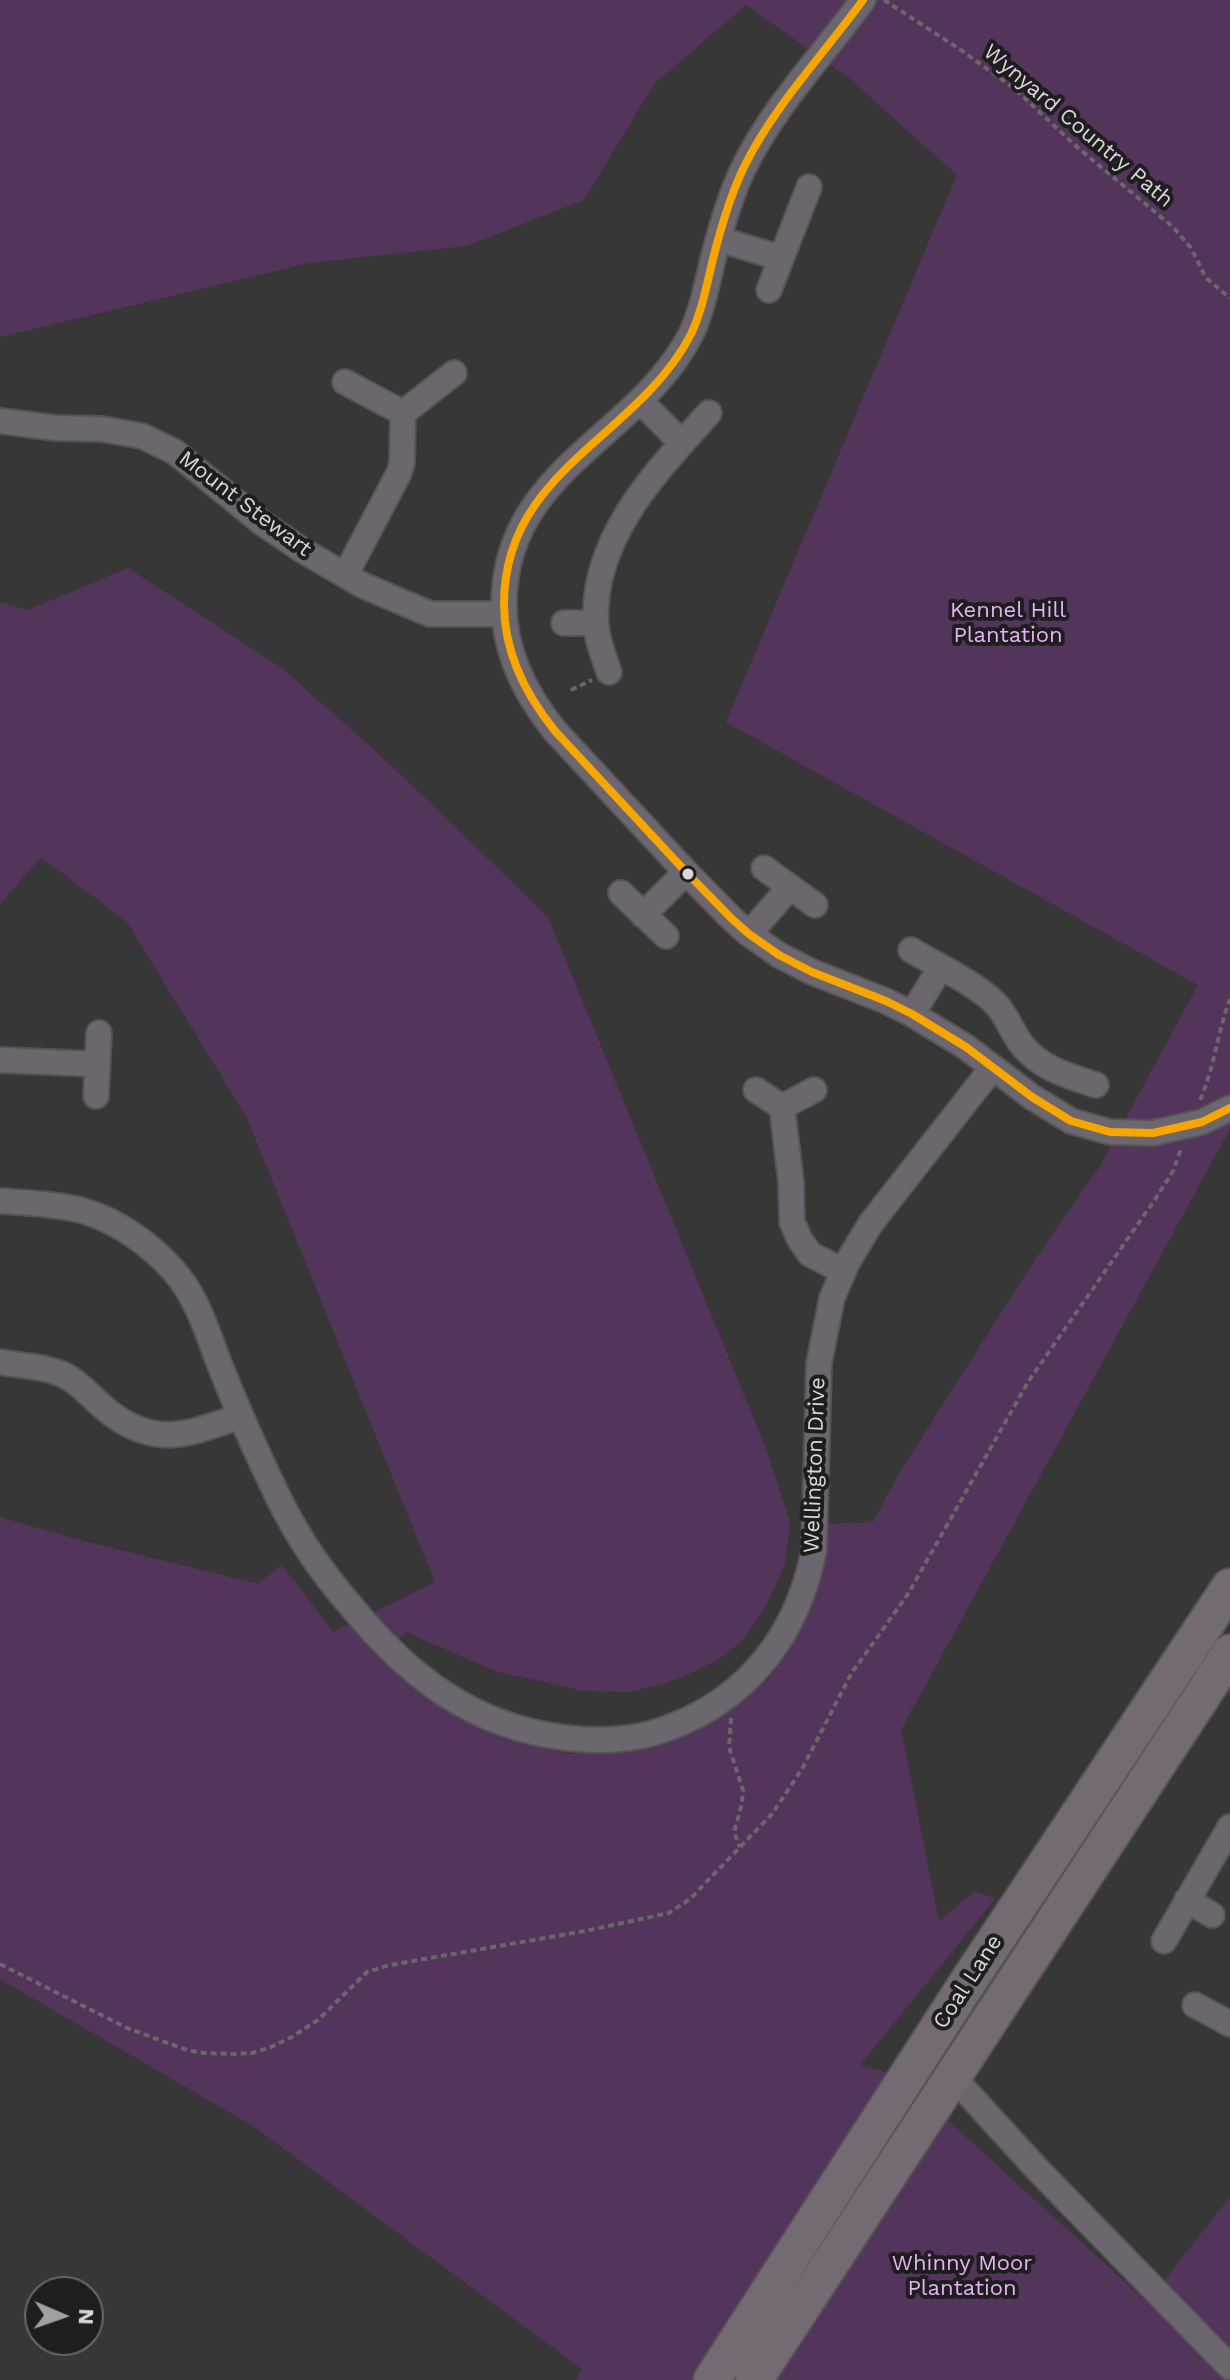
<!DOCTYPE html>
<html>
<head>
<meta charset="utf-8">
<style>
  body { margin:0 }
  #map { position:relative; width:1230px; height:2380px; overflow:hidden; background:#383738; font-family:"Work Sans",sans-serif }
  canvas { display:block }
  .north { position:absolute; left:24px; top:2276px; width:80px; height:80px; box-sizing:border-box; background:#1f1e1f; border:2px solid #696869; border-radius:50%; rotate:92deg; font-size:22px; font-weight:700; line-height:32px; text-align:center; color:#d8d7d9 }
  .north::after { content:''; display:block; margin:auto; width:28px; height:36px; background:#a09fa1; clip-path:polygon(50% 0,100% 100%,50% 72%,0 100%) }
</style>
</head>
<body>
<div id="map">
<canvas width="1230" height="2380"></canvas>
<div class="north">N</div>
</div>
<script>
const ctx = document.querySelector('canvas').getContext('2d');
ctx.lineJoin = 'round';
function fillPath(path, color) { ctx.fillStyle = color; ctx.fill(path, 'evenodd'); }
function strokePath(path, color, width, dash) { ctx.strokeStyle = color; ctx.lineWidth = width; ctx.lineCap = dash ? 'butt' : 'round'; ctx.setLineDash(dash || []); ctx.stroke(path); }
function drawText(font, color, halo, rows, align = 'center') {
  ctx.font = font + ' "Work Sans",sans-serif'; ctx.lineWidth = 8; ctx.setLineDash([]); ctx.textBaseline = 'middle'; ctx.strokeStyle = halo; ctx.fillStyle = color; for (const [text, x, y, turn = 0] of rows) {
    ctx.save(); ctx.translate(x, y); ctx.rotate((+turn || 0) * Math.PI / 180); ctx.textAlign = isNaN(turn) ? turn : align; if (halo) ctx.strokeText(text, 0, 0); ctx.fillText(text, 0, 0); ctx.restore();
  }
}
const green = new Path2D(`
  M0,0h1230v1129l-329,601 38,191 36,-30 20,8 -135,166 31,9 -199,306h-116l6,-11 -329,-243 -253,-147v-462l68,20 190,47 24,-19 51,67 102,-50 -188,-464 -120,-196 -86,-65 -41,47v-302l28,8 100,-42 155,101 108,96 157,152 217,529 25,76 -5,42 -19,42 -24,35 -23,18 -30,15 -26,10 -35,8 -44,-1 -89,-20 -89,-39 -26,24 65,54 62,30 63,14 72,-4 52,-17 74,-53 29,-44 21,-46 9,-40v-26l46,-2 25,-47 136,-214 66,-95 98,-181 -472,-263 231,-547 -108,-97 -103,-73 -92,79 -70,116 -118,46 -157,17 -309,74z
  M944,2117l203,185 83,-105v183h-468z`);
const path = new Path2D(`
  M884,0l77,50 54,39 62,58 96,80 18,21 15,30 24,20
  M571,690l21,-10
  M1200,1100c15,-34 17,-67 30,-101
  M731,1718l-2,29 14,43 -1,14 -8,28 6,15
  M0,1964l127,64 60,22 17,3 27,1 21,-1 19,-6 21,-10 26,-17 49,-48 23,-7 195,-34 84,-18 21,-14 82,-85 30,-45 49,-95 57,-80 120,-212 128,-184 17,-27 8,-22`);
const minor = new Path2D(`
  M863,0c-40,55 -89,106 -119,167 -14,29 -23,60 -31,92 -6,25 -11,52 -22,75 -53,104 -187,135 -187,270 0,48 21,90 51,127l131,141 46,47 17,15 30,21 33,17 74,29 26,13 54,33 66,50 39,24 39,11 43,1 49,-11 28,-14
  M718,239l63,19
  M769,290l40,-103
  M345,382l58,31
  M640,401l42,42
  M0,421l56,7 46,1 40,7 33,16 86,70 41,28 60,35 68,29h74
  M346,574l53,-101 3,-10 1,-50 51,-40
  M564,623h32
  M609,672c-5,-15 -12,-31 -13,-48 -5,-86 60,-152 113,-211
  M764,868l51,37
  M621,893l45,43
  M643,915l43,-43
  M749,934l41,-47
  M911,950c24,14 65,34 84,53 11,11 17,29 27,42 19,24 47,31 74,40
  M912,1014l29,-47
  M0,1060l97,4
  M756,1090l26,17 32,-17
  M96,1096l3,-63
  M782,1107l9,75 1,40 8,18 10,14 33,17
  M0,1201c28,2 57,3 84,10 34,10 67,34 90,60 24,27 34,64 47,97 18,45 38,90 59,133 19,38 43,73 71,105 58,71 122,121 216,132 34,4 68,3 101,-10 80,-29 130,-94 146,-178l5,-187 13,-65 16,-37 23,-38 122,-156
  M0,1362c22,4 46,4 66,14 18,10 31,28 47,39 47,34 80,17 128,1
  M1187,1900l25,15
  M1164,1941l66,-114
  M1195,2005l35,19
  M953,2077l85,93 192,197`);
const highway = new Path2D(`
  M712,2380l256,-398 262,-395
  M754,2380l476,-727`);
const bus1 = new Path2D(`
  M863,0c-40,55 -89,106 -119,167 -14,29 -23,60 -31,92 -6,25 -11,52 -22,75 -53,104 -187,135 -187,270 0,48 21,90 51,127l131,141 46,47 17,15 30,21 33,17 74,29 26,13 54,33 66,50 39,24 39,11 43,1 49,-11 28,-14`);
const markers = [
  [688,874,7,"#d8d7d9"]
];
const streetNames = [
  ["Wynyard Country Path",1078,126,40],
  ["Mount Stewart",245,504,37],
  ["Wellington Drive",815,1465,-88],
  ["Coal Lane",968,1982,-57]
];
const parkNames = [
  ["Kennel Hill",1008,611],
  ["Plantation",1008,636],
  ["Whinny Moor",962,2264],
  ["Plantation",962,2289]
];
fillPath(green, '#53345b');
strokePath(minor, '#555455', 28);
strokePath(highway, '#555455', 40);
strokePath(path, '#6a676b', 4, [6, 4]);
strokePath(minor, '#6c666e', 24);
strokePath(highway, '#736a74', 36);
strokePath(bus1, '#f7a600', 8);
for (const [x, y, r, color] of markers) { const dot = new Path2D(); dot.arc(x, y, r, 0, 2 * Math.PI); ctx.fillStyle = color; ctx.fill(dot); strokePath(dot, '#1f1e1f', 3); }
drawText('22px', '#d8d7d9', '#1f1e1f', streetNames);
drawText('22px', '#e8b1f6', '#1f1e1f', parkNames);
</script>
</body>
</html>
